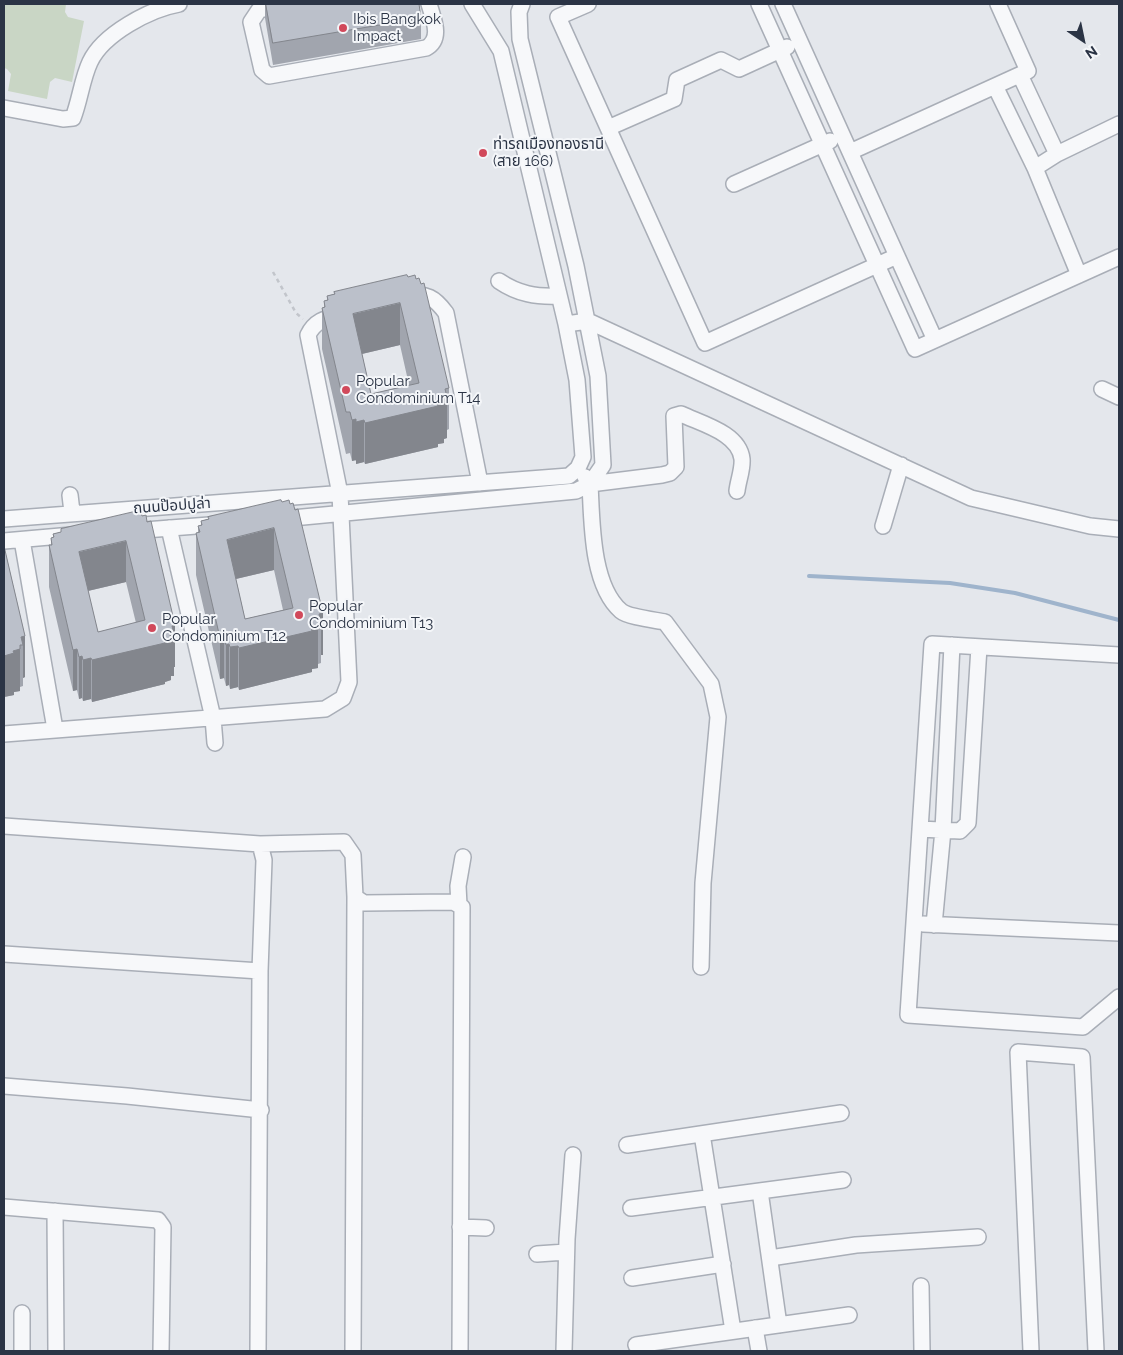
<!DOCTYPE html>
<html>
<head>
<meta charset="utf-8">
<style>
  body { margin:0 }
  #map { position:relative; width:1123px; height:1355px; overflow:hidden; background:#e4e7ec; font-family:Raleway,sans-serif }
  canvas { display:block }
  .frame { position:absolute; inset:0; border:5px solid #2b3445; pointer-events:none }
  .north { position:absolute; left:1058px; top:15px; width:50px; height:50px; -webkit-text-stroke:4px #f4f6f9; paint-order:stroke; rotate:146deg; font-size:14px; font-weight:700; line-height:20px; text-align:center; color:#2b3445 }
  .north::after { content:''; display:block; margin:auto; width:18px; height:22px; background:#2b3445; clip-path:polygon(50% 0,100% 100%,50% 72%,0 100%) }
</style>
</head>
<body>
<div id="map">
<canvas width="1123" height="1355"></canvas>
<div class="frame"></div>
<div class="north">N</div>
</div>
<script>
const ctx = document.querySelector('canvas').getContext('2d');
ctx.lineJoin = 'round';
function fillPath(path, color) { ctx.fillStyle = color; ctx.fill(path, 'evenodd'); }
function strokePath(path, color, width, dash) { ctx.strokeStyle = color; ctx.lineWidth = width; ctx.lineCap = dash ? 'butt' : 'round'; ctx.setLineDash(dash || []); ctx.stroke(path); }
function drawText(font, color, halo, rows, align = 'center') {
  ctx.font = font + ' Raleway,"Noto Sans Thai",sans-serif'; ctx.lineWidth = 4; ctx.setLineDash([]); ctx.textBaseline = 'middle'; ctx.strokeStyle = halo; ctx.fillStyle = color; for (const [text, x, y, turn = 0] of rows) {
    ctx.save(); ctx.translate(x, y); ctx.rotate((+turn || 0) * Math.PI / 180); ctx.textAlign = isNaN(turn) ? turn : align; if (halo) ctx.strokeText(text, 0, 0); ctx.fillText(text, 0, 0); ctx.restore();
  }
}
const green = new Path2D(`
  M4,4h62l-1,8 3,5 16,4 -12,61 -17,-4 -5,4 -3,17 -39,-8 3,-17 -4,-5 -3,-1z`);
const stream = new Path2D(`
  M809,576l141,7 65,10 104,27`);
const path = new Path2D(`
  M273,272l23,41 7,6`);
const minor = new Path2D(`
  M291,4l-32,6 -8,12 11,48 7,6 157,-28c17,-9 7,-30 3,-44
  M522,4l-3,8 1,27 56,227 22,110 5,89 -13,19
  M588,4l-30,13 147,326 192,-87
  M759,4l156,345 204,-92
  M783,4l152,336
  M1020,75l37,79 62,-30
  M995,86l40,82 22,-14
  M4,108l59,11 10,-1c7,-18 9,-39 17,-56 13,-28 60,-53 89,-58
  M608,128l66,-29 3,-19 44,-20 18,9 48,-22
  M850,152l178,-81 -30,-67
  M1035,168l44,107
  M734,184l96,-43
  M499,281c19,13 37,16 60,15
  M408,297c18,-5 27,1 38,16l34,170
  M566,324l22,-3 383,177 119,28 29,3
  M1102,389l17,8
  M585,477l5,7c2,37 1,101 31,127 7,6 34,9 44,11l46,62 7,33 -15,166 -2,84
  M70,495l2,17
  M4,519l565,-43 9,-8 5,-11 -6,-77 -11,-56 -65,-273 -29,-47
  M282,519l294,-28 14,-7 72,-9 8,-2 6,-6 -2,-51 7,-2c21,10 58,19 61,45 1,10 -4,22 -5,32
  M883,526l18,-61
  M169,528l44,190 2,25
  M132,531l90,-7
  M22,540l33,189
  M4,541l68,-6
  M1119,655l-187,-11 -24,371 175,12 36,-30
  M4,734l321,-25 18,-11 6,-16 -9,-188 -32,-159c7,-15 19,-17 34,-21
  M4,826l256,18 84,-2 9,13 2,42 9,6 89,-1 9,5 -2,444
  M920,829l40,2 8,-8 11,-176
  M459,905l-1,-19 5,-29
  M923,924l196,9
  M934,925l9,-95 9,-185
  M4,954l256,17
  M4,1086l123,10 134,14
  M702,1134l31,197
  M627,1145l214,-32
  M760,1191l19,134
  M4,1207l154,13 5,7 -2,124
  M631,1208l212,-28
  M55,1211l1,140
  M460,1227l26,1
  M537,1254l29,-2
  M770,1258l86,-13 122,-8
  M632,1278l91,-14
  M921,1286l1,65
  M755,1328l4,23
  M636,1345l213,-30
  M22,1351v-38
  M258,1351l2,-380 4,-111 -4,-16
  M353,1351l2,-454
  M564,1351l3,-112 6,-84
  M1031,1351l-13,-299 64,5 14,294`);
const wall = new Path2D(`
  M265,4h154l2,14v21l-148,26 -8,-47z
  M407,275l42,113v41l-2,1v8l-3,1v4l-6,1v3l-73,17 -1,-2 -8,2v-4l-4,1 -2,-8 -4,1 -24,-105v-41l2,-1v-6l3,-1v-4l7,-2v-2zM400,345l9,40 -38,9 -9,-40z
  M281,500l42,113v42h-2v8l-3,1v4l-6,1v3l-73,18 -1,-3 -8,2 -1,-4 -3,1 -2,-8 -4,1 -24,-104v-42h2v-7l3,-1v-4l7,-2v-2zM274,570l9,40 -38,9 -9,-40z
  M134,512l41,155h-1v9h-3v4l-6,2v2l-73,18 -1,-3 -8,2 -1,-3 -3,1 -2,-9 -4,1 -24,-104v-42h2v-7h2v-4l8,-2v-3zM126,582l10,41 -38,9 -10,-41z
  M4,546l21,90v41l-2,1v8l-3,1v4l-6,1v3l-10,2z`);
const shadedWall = new Path2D(`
  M400,303v42l-47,11v-42z
  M447,397v41l-3,1v4l-6,1v3l-73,17v-41l72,-20 7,-5z
  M356,419v41l-4,1v-41z
  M364,420v42l-8,2v-42z
  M274,528v42l-47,11v-41z
  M126,541v41l-47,11v-41z
  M323,613v42h-2v-33l-2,-8z
  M175,625v42h-1v9h-3v4l-6,2v2l-73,18v-42l72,-20 6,-5 2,-9z
  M318,626v42l-6,1v3l-73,18v-42z
  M25,636v41l-2,1v-33l-2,-8z
  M224,637v41l-4,1v-41z
  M229,644v41l-3,1v-41z
  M238,646v41l-8,2v-42z
  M20,649v42l-6,1v3l-10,2v-41l9,-5z
  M77,649v41l-4,1v-41z
  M82,656v42l-3,1v-42z
  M91,658v41l-8,2v-41z`);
const building = new Path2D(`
  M266,4h153l2,14 -148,25z
  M407,275l1,2 7,-2 1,4 3,-1 2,6 3,-1 25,105 -4,1 2,8 -3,1v3l-7,2 1,3 -73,17 -1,-3 -8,2v-3l-4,1 -2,-8h-4l-24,-104 3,-1 -1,-6 4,-1 -1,-4 8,-2 -1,-2zM400,303l19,80 -48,11 -18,-80z
  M281,500l1,2 7,-2 1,4 3,-1 2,7 3,-1 25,104 -4,1 2,8 -3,1v3l-7,2 1,3 -73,17 -1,-2 -8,1 -1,-3 -3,1 -2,-8 -4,1 -24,-105 4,-1 -2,-6 4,-1 -1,-4 8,-2 -1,-2zM274,528l19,80 -48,11 -18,-79z
  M134,512v2l7,-2 1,4 4,-1 1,7 4,-1 24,104 -3,1 2,8 -4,1 1,4 -7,1 1,3 -73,17 -1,-2 -8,2 -1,-4 -3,1 -2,-8 -4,1 -24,-105h3l-1,-7 3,-1 -1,-3 8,-2v-3zM126,541l19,79 -47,12 -19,-80z
  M4,546l21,90 -4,1 2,8h-3v4l-7,2 1,2 -10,3z`);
const markers = [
  [343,28,5,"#d1495b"],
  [483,153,5,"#d1495b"],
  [346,390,5,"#d1495b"],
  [299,615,5,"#d1495b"],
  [152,628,5,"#d1495b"]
];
const poiNames = [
  ["Ibis Bangkok",353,19],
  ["Impact",353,36],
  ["ท่ารถเมืองทองธานี",493,144],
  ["(สาย 166)",493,161],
  ["Popular",356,381],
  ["Condominium T14",356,398],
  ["Popular",309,606],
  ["Condominium T13",309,623],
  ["Popular",162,619],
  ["Condominium T12",162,636]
];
const streetNames = [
  ["ถนนป๊อปปูล่า",172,506,-4]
];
fillPath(green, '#c9d6c5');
strokePath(stream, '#9fb4cc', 4);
strokePath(minor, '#a9aeb7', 18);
strokePath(path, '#c2c5cb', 2.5, [4, 4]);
strokePath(minor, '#f7f8fa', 15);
fillPath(wall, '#a1a5ae');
fillPath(shadedWall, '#83868d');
fillPath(building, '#bbc0ca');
strokePath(building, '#83868d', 1);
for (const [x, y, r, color] of markers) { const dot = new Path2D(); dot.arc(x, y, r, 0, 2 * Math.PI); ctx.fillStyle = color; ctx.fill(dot); strokePath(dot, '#f4f6f9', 2); }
drawText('15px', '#2b3445', '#f4f6f9', poiNames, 'left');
drawText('15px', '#2b3445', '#f4f6f9', streetNames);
</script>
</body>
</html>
